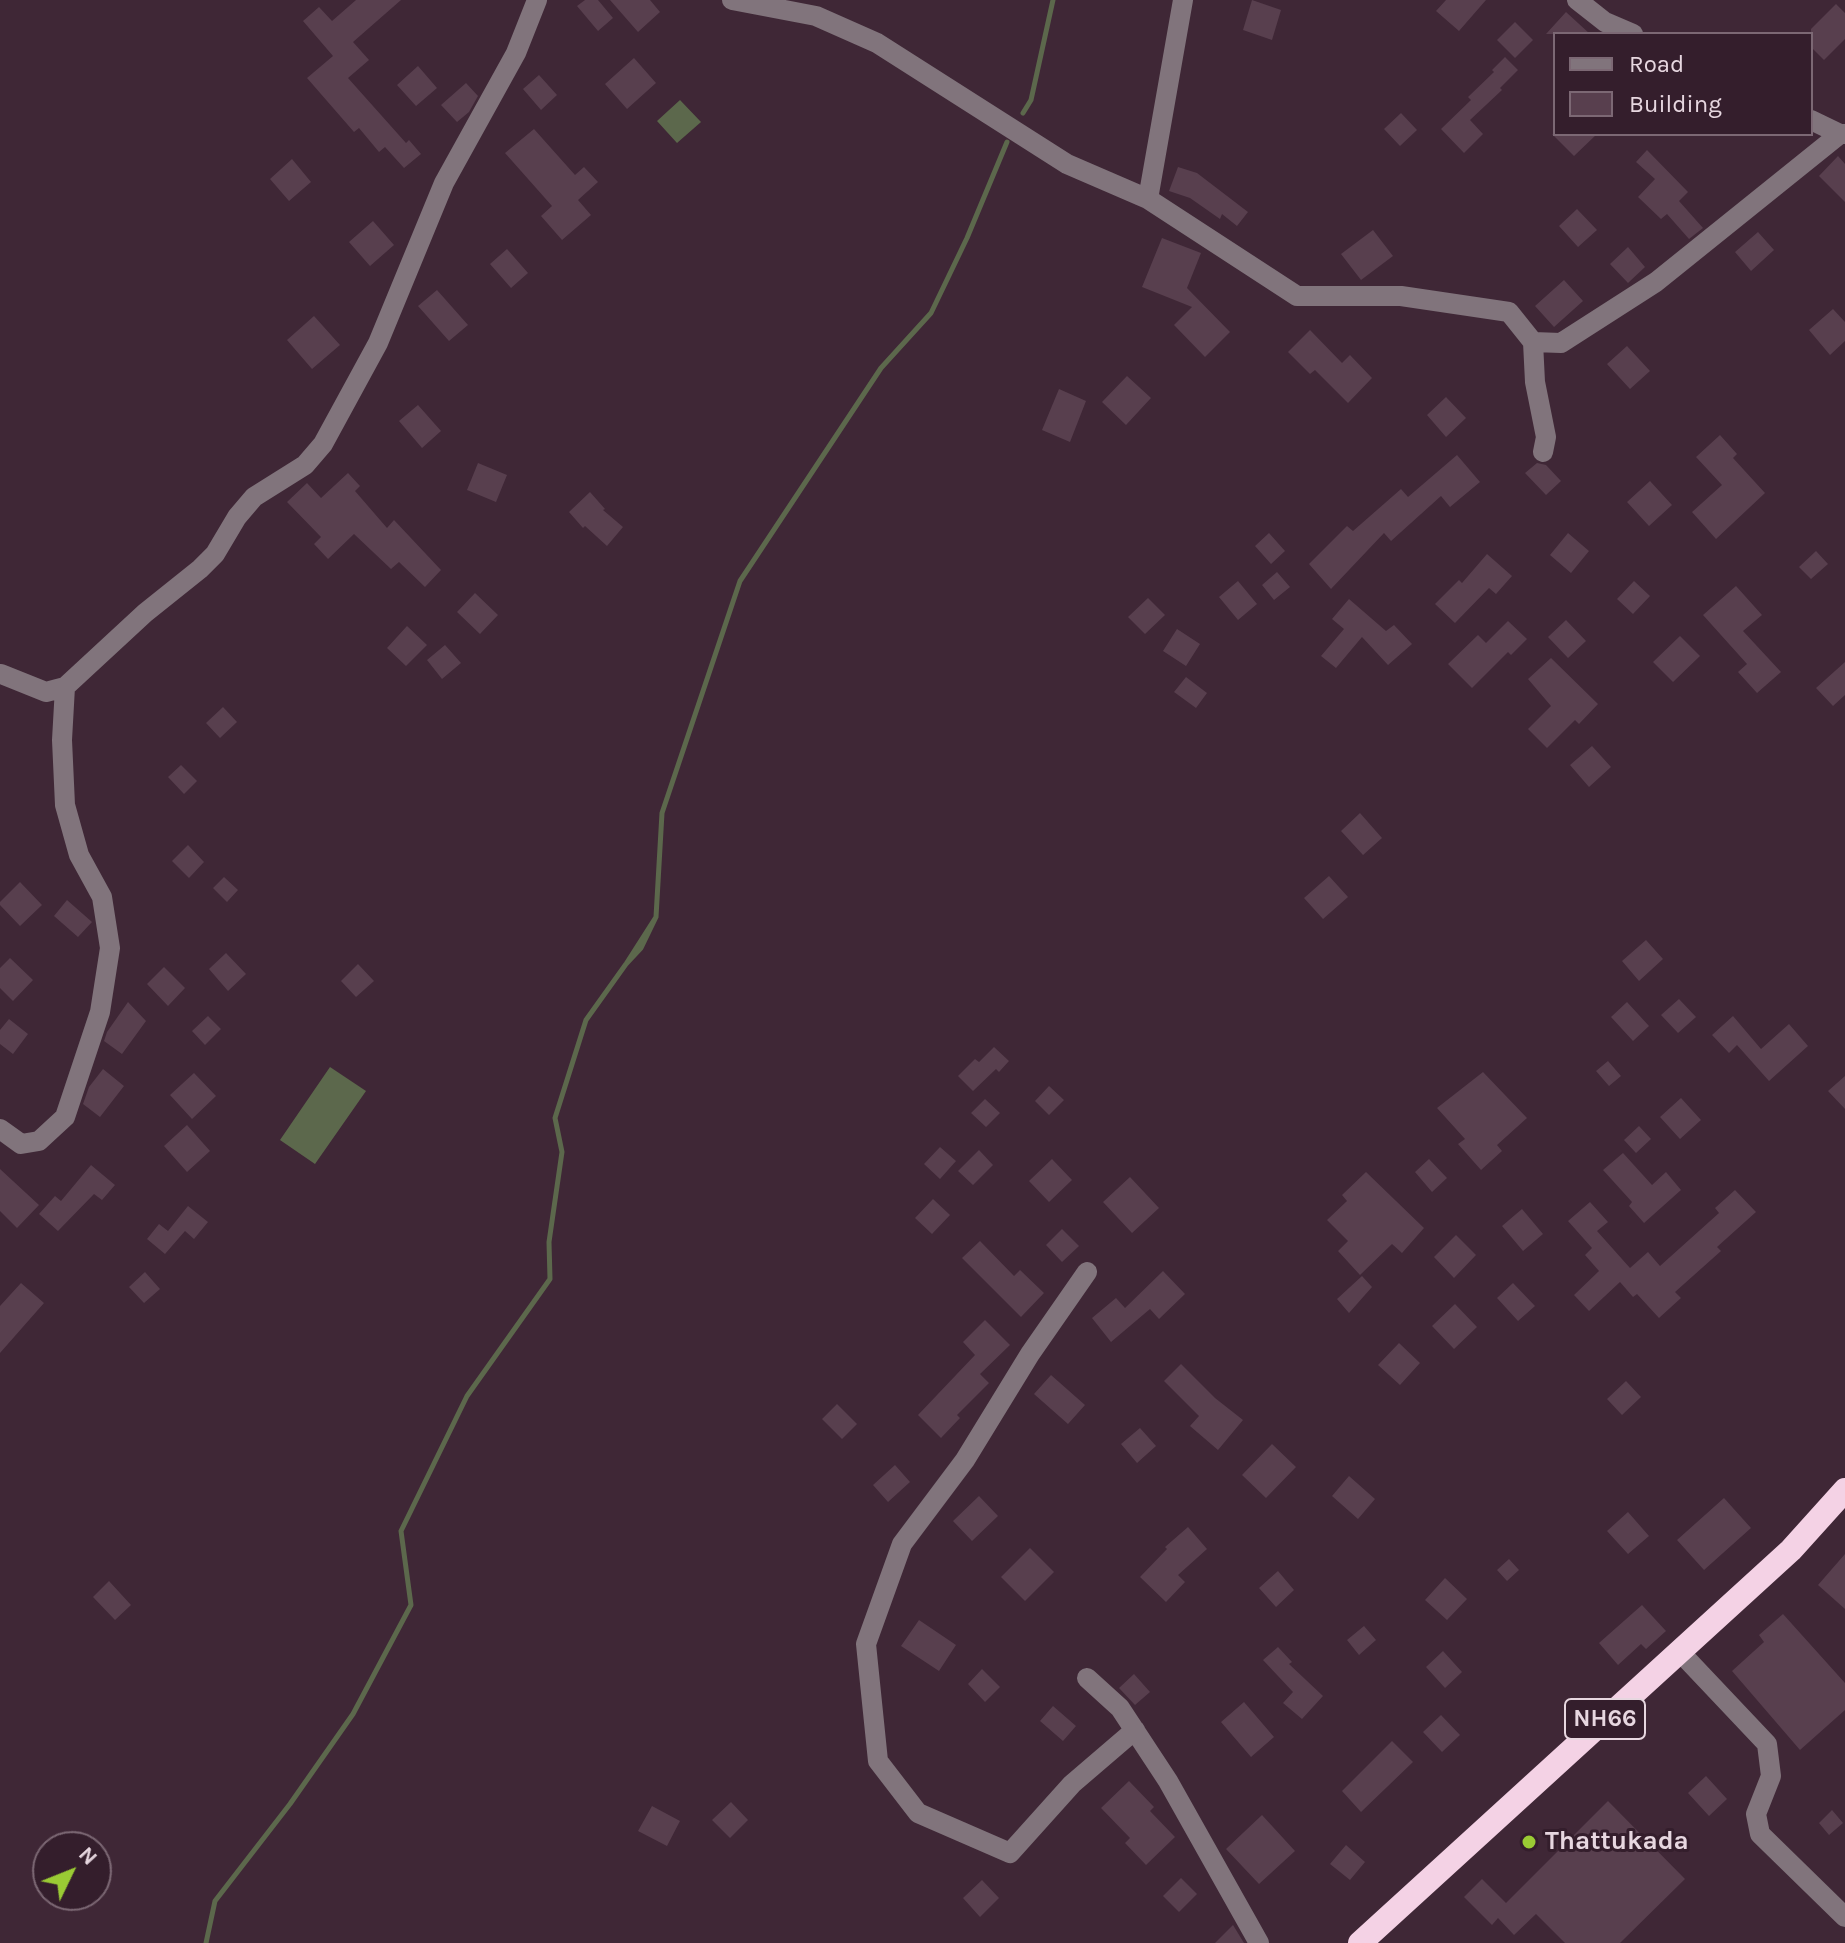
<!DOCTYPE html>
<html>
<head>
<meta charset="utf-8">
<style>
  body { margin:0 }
  #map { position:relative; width:1845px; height:1943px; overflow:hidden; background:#3f2736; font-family:Karla,sans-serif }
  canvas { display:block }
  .legend { position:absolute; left:1553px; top:32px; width:260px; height:104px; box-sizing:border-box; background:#341e2c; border:2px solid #7c6874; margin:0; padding:10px 14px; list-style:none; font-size:24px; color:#e7d7e0 }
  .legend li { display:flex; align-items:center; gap:16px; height:40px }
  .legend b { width:40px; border:2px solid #7c6874 }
  .north { position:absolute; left:32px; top:1831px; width:80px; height:80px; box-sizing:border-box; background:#341e2c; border:2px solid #7c6874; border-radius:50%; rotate:47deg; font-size:22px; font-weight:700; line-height:32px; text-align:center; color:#e7d7e0 }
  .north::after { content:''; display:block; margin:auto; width:28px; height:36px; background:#9acb34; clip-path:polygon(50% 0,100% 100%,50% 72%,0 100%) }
</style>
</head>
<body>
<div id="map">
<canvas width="1845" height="1943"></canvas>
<ul class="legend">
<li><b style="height:10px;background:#81747c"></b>Road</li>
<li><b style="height:22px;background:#583f4e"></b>Building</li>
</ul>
<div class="north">N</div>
</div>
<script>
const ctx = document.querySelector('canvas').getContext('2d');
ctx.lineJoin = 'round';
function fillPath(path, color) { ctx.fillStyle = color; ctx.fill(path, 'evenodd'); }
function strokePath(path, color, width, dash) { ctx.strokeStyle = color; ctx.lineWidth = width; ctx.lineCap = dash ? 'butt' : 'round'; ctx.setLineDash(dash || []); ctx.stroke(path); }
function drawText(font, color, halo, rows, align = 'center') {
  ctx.font = font + ' Karla,sans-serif'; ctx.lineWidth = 6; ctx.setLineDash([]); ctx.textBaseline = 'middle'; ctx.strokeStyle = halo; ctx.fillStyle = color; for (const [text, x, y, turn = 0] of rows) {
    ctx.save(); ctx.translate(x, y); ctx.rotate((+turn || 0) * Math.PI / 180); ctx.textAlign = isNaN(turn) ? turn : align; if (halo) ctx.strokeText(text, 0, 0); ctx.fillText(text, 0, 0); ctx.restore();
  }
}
const water = new Path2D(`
  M680,100l21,22 -24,21 -20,-22z
  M330,1067l36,24 -51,73 -35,-24z`);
const stream = new Path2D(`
  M1023,113l8,-13 22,-100
  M656,917l-30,47 15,-16 15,-31 6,-104 78,-232 141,-213 50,-55 36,-75 40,-96
  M206,1943l9,-42 75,-97 63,-90 58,-109 -10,-74 66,-135 83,-117 -1,-37 13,-90 -7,-34 31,-98 40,-56`);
const building = new Path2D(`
  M356,0h45l-48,42 16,18 -21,18 58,65 3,-3 12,14 -17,14 -19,-21 -6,5 -20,-24 -5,4 -47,-54 26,-22 -30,-35 16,-14 13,14z
  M585,0h13l15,18 -15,13 -21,-25z
  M610,0h40l10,12 -22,20z
  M1252,0l29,10 -9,30 -29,-10z
  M1446,0h40l-27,31 -23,-20z
  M1836,4l9,9v26l-21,21 -13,-13v-18z
  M1566,12l24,22h-44z
  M1515,22l18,18 -18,18 -18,-18z
  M1505,57l13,13 -18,18 2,2 -32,30 13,14 -19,19 -23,-24 30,-29 -3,-3 26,-25 -2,-2z
  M634,58l22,25 -29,26 -22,-25z
  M418,66l19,22 -21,18 -19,-21z
  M539,75l18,20 -16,15 -18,-21z
  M466,83l12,13 -9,16 -12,10 -16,-17z
  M1401,113l16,17 -17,16 -16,-17z
  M534,129l41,46 9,-8 14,15 -20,18 13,15 -29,25 -21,-24 11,-10 -47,-53z
  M1552,134h45l-23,22z
  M1647,150l41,42 -9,9 24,27 -14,11 -22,-25 -6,5 -23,-22 17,-18 -19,-17z
  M1838,156l7,8v38l-26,-26z
  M292,159l19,23 -22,19 -19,-22z
  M1178,167l19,6 51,39 -11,14 -15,-12 -2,5 -30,-21 -21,-7z
  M1577,209l20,21 -19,17 -19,-21z
  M373,221l21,24 -24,21 -21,-24z
  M1373,230l20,26 -32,24 -20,-26z
  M1758,232l16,18 -23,21 -16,-19z
  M1162,238l39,15 -14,35 43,44 -25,25 -31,-32 18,-18 -50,-20z
  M1628,247l17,20 -17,16 -18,-19z
  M507,249l21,24 -17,15 -21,-24z
  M1564,280l19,21 -29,26 -19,-21z
  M437,290l31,35 -19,16 -31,-35z
  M1833,309l12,13v19l-15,14 -21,-25z
  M314,316l26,29 -28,24 -25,-29z
  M1310,330l32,33 8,-8 22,23 -24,25 -33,-33 -5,4 -22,-22z
  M1627,346l23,25 -20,18 -23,-25z
  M1127,376l24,22 -25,27 -24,-23z
  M1059,389l27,12 -16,41 -28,-12z
  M1446,397l20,21 -20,19 -19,-22z
  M418,405l23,26 -19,17 -23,-27z
  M1720,435l17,19 -4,4 32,35 -49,46 -24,-27 30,-27 -26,-28z
  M1457,455l23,27 -30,25 -9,-11 -50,45 -7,-8 -53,56 -22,-25 38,-38 6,5 48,-42 7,8z
  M478,463l29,12 -11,27 -29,-12z
  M1537,463l9,2 15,16 -15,14 -21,-22z
  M348,473l12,13 -5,5 32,37 7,-8 47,50 -16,17 -26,-25 -8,7 -37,-35 -26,25 -14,-15 7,-7 -34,-35 20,-19 14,15z
  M1650,481l22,24 -23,21 -22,-24z
  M590,492l15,17 -2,1 20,17 -16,19 -22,-20 -2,2 -14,-16z
  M1269,533l16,18 -14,13 -16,-18z
  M1568,533l21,18 -18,22 -21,-18z
  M1816,551l12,13 -17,15 -12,-12z
  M1487,554l25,22 -16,18 -7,-6 -34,35 -20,-19 24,-24 3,3z
  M1277,572l13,15 -16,13 -12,-15z
  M1238,581l19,23 -19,16 -19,-23z
  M1634,581l16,15 -17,18 -16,-15z
  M1736,586l26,29 -19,16 38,41 -24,21 -19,-21 9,-8 -44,-49z
  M475,593l23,22 -18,19 -23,-22z
  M1148,598l17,17 -20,19 -17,-17z
  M1349,599l37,32 8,-6 18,19 -24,21 -26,-28 -26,31 -15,-12 23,-27 -12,-10z
  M1566,620l20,21 -18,17 -20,-21z
  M1508,621l19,18 -16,16 -3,-3 -36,36 -24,-24 30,-29 8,8z
  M407,626l20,19 -21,21 -19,-18z
  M1177,629l23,15 -14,22 -23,-15z
  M1680,636l20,20 -27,26 -20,-20z
  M445,645l16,18 -19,16 -15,-19z
  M1551,658l47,46 -19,20 -4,-4 -28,28 -19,-19 23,-23 -23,-27z
  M1845,662v33l-12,11 -17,-18z
  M1186,677l21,16 -11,15 -22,-16z
  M223,707l14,15 -17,16 -14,-15z
  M1592,746l19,21 -22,20 -19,-22z
  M181,765l16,16 -13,13 -16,-17z
  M1360,813l22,25 -19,17 -22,-24z
  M188,845l16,17 -15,16 -17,-17z
  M1329,876l19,21 -25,22 -19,-21z
  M224,877l14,13 -11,12 -14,-14z
  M20,882l22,23 -22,21 -20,-21v-3z
  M67,900l25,22 -14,15 -24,-21z
  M1646,940l17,19 -24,22 -17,-20z
  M226,953l20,21 -18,17 -19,-22z
  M10,958l23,22 -20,21 -13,-13v-20z
  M358,964l16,17 -18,16 -15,-16z
  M164,967l21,21 -17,18 -21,-22z
  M1679,999l17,18 -18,16 -17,-18z
  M128,1002l18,19 -24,33 -18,-13 3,-9z
  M1627,1002l22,24 -16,15 -22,-24z
  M208,1016l13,13 -16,16 -13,-14z
  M1733,1016l28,33 28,-25 19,22 -39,35 -32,-36 -8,8 -17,-18z
  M9,1019l19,15 -15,20 -13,-10v-14z
  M994,1047l15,14 -10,11 -3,-3 -23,22 -15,-15 17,-17 4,3z
  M1608,1061l13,15 -12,10 -13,-15z
  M103,1069l21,17 -24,31 -17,-13 6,-17z
  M1483,1072l44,46 -30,27 5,6 -21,19 -23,-26 7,-5 -28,-31z
  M194,1073l22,23 -24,23 -22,-24z
  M1845,1076v33l-17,-18z
  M1049,1086l15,14 -15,15 -14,-14z
  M1681,1098l20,22 -21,19 -20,-22z
  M985,1099l15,14 -14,14 -15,-14z
  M187,1125l23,26 -23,21 -23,-26z
  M1639,1126l12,13 -15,14 -12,-13z
  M940,1147l16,14 -16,18 -16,-15z
  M979,1150l14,15 -20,20 -15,-14z
  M1623,1153l29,32 14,-13 15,18 -37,33 -15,-17 3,-4 -29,-32z
  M1052,1159l20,21 -23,22 -20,-21z
  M1429,1159l18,19 -15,14 -17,-20z
  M91,1165l24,20 -13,15 -8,-6 -36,37 -19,-17 16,-18 6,5z
  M0,1169l39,36 -22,23 -17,-17z
  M1366,1172l58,56 -22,25 -10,-9 -32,31 -22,-24 10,-10 -21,-21 20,-19 -5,-6z
  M1130,1177l29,31 -27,25 -29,-31z
  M1735,1190l21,22 -39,35 4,4 -46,41 6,6 -22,20 -22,-24 -4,3 -13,-15 -31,29 -15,-16 25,-24 -14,-16 7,-7 -24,-27 22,-19 18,20 -11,9 33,37 18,-16 12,14 59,-53 -4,-5z
  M933,1199l17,16 -18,19 -17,-16z
  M188,1206l20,16 -14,17 -9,-8 -20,23 -18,-15 12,-15 9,7z
  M1522,1209l21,25 -20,17 -21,-25z
  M1062,1229l17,17 -17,16 -16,-17z
  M1456,1235l20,20 -22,23 -20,-21z
  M980,1241l34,35 6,-6 24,23 -23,24 -59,-59z
  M1163,1271l22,23 -26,25 -9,-10 -39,33 -19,-24 24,-20 9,10z
  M145,1272l15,17 -16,14 -15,-16z
  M1362,1276l10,11 -23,26 -12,-14z
  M21,1283l23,20 -44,50v-47z
  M1513,1283l22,23 -17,15 -21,-23z
  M1455,1304l22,23 -23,22 -22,-23z
  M985,1320l25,25 -30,29 9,9 -32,32 3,3 -19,20 -23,-23 57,-60 -12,-13z
  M1399,1343l21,20 -20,22 -22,-20z
  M1181,1364l34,34 28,22 -25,30 -28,-24 9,-10 -35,-35z
  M1051,1375l34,30 -17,19 -34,-30z
  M1626,1381l15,16 -19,18 -15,-16z
  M837,1404l20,20 -15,15 -20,-20z
  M1140,1428l16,18 -19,17 -16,-19z
  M1272,1444l24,23 -30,31 -24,-23z
  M895,1465l15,17 -22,20 -15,-17z
  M1349,1476l26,23 -17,20 -26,-23z
  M979,1496l19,20 -26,25 -19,-20z
  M1724,1498l27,30 -47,42 -27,-30z
  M1628,1512l21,24 -21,18 -21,-23z
  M1188,1527l19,22 -29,26 7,7 -19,20 -26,-25 27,-28 -2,-2z
  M1030,1548l24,24 -29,29 -24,-24z
  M1845,1554v55l-27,-24z
  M1509,1559l10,11 -12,11 -10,-11z
  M1278,1571l16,19 -18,17 -17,-19z
  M1445,1578l22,21 -20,21 -22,-20z
  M109,1581l22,24 -16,15 -22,-23z
  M1642,1605l24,26 -20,18 -5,-5 -23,21 -19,-22z
  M1783,1614l62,69v27l-45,40 -68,-79 32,-29 -5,-7z
  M919,1620l37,25 -17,26 -38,-25z
  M1364,1626l12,14 -17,15 -12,-15z
  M1278,1647l14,15 -3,2 34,32 -21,23 -19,-16 10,-11 -30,-32z
  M1443,1651l19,21 -17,16 -19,-21z
  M982,1669l18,18 -15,15 -17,-18z
  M1134,1674l16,18 -15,13 -16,-17z
  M1244,1702l30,35 -23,20 -30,-35z
  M1053,1706l23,20 -13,15 -23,-20z
  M1441,1715l19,20 -18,17 -19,-20z
  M1392,1741l21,21 -52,50 -19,-21z
  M1706,1776l21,23 -18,17 -21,-23z
  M1129,1781l25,26 -4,4 25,26 -29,28 -21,-22 5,-5 -29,-30z
  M1608,1801l77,78 -65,64h-55l-29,-29 -22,21 -16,-17 -6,7 -28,-28 18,-18 24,24z
  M731,1802l17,18 -18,18 -18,-18z
  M652,1806l28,15 -13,25 -29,-15z
  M1832,1810l11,13 -14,12 -10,-12z
  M1262,1815l33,36 -36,33 -33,-35z
  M1346,1845l19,17 -15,18 -20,-16z
  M1181,1878l16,16 -18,18 -16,-16z
  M982,1880l17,18 -19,19 -17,-19z
  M1233,1925l11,18h-29z`);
const minor = new Path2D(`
  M732,0l84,16 61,27 190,121 81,35 149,97h104l108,16 24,30 28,1 95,-61 184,-148h5
  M1577,0l28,22 28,12
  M1811,120l29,14
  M1148,199l35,-199
  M1533,342l2,40 11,55 -3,15
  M1,674l45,18 19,-5 80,-74 55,-44 15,-15 22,-37 17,-20 51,-32 18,-21 55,-101 66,-160 72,-130 21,-53
  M0,1129l21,15 18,-3 26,-24 35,-105 10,-64 -8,-51 -23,-42 -14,-50 -3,-65 3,-53
  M1087,1272l-57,82 -65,106 -63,84 -36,100 12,117 40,52 92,40 62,-69 63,-54
  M1680,1652l87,92 4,32 -15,38 4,20 85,83
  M1087,1678l33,30 48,73 91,162`);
const highway = new Path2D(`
  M1360,1943l431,-393 54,-60`);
const markers = [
  [1529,1842,8,"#9acb34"]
];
const shields = [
  [1605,1719,80]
];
const shieldNames = [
  ["NH66",1605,1719]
];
const poiNames = [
  ["Thattukada",1545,1842]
];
fillPath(water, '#5c684c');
strokePath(stream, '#5c684c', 5);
fillPath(building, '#583f4e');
strokePath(minor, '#81747c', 20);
strokePath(highway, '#f4d2e5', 24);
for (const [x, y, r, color] of markers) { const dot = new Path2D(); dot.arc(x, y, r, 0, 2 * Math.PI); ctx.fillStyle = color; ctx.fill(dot); strokePath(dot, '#341e2c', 3); }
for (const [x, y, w] of shields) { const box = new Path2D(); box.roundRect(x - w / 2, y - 20, w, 40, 6); ctx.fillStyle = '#341e2c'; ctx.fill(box); strokePath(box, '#e7d7e0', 2); }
drawText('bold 24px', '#e7d7e0', null, shieldNames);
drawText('bold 26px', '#e7d7e0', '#341e2c', poiNames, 'left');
</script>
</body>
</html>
